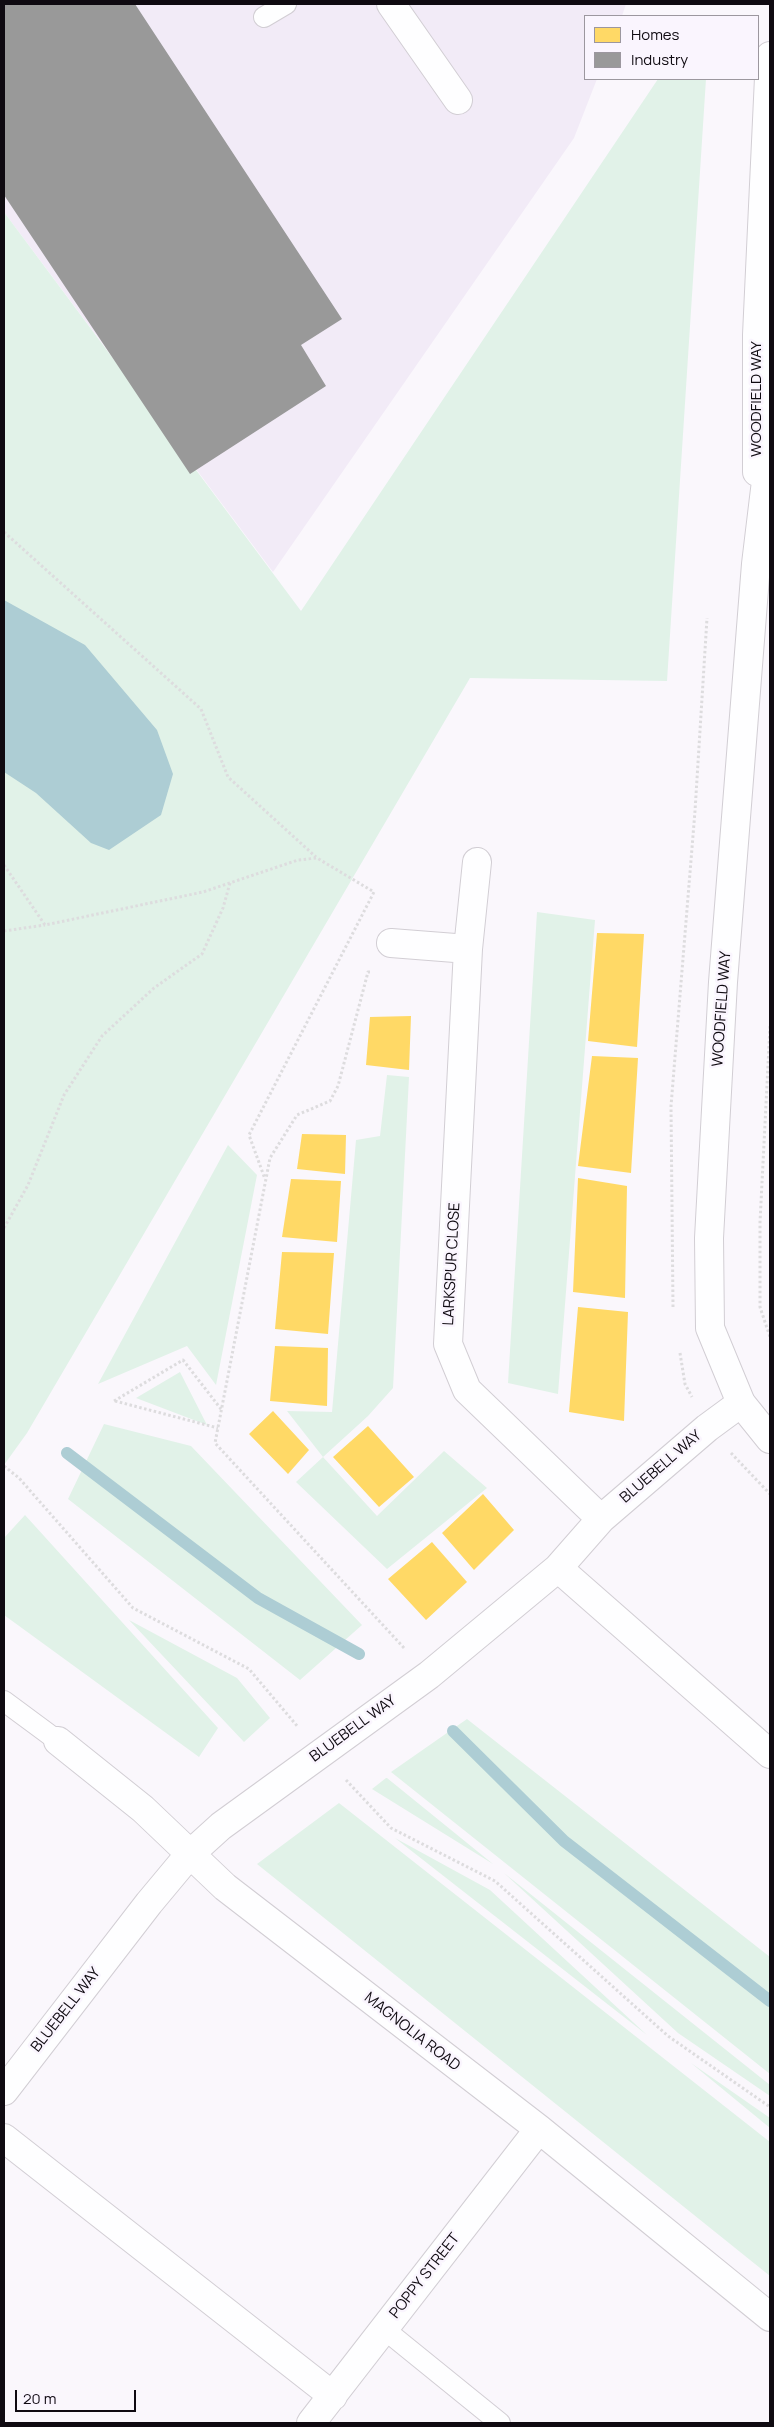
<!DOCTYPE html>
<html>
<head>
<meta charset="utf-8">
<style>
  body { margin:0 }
  #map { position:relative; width:774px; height:2427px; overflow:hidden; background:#faf7fc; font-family:Manrope,sans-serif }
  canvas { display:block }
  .frame { position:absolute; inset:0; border:5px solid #0f0a11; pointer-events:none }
  .legend { position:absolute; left:584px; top:15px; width:175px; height:65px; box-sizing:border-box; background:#faf5fe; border:1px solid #9c979f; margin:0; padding:6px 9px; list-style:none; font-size:15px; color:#0f0a11 }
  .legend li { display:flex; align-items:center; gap:10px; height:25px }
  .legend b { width:25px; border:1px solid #9c979f }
  .scale { position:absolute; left:15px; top:2390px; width:121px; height:22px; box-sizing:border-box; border:2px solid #0f0a11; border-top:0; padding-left:6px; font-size:15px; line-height:18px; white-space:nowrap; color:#0f0a11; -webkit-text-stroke:4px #faf5fe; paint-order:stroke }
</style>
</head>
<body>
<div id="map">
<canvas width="774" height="2427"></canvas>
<div class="frame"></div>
<ul class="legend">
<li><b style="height:14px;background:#ffd966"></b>Homes</li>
<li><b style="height:14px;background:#999"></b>Industry</li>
</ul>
<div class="scale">20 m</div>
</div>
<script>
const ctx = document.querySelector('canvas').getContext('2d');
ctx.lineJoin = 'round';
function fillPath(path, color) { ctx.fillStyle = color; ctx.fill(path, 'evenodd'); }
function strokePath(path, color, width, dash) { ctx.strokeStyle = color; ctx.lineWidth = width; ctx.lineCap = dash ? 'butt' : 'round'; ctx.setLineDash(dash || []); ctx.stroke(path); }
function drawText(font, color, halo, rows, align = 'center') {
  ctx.font = font + ' Manrope,sans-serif'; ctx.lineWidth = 5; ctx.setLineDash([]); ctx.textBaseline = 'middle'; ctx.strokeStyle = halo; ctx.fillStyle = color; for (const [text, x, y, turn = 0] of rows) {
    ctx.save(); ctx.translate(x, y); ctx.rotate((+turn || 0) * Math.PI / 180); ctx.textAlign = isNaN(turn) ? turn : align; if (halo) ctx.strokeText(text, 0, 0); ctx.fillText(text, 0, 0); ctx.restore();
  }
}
const built = new Path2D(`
  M4,4h622l-4,12h-37v63h12l-23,59 -301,434 -269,-360z`);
const green = new Path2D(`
  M658,79h48l-39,602 -197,-3 -443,755 -23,32v-1253l297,399z
  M537,912l58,8 -37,474 -50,-11z
  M387,1075l22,2 -16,311 -25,28 -45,41 54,59 67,-65 43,37 -100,81 -91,-87 27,-25 -36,-46 45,1 24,-272 24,-4z
  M228,1145l29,30 -41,210 -29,-39 -89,38z
  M180,1372l27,53 -71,-27z
  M104,1424l87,22 171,179 -62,55 -232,-181z
  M25,1515l193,213 -19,29 -195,-142v-77z
  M129,1620l108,58 33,40 -26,24z
  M467,1719l303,238v117l-379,-302z
  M386,1778h1l106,86 -121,-75z
  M339,1803l431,339v134l-513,-412z
  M395,1838l95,52 157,145z
  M504,1873l266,212v11l-92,-63z
  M691,2063l79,55v10z`);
const water = new Path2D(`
  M4,600l81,45 72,85 16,44 -12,41 -52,35 -18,-7 -55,-50 -32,-21z`);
const homes = new Path2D(`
  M597,933l47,1 -7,113 -49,-6z
  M411,1016l-2,54 -43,-5 4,-48z
  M592,1056l46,2 -7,115 -53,-7z
  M302,1134l44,1 -1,39 -48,-5z
  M578,1178l49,8 -2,112 -52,-6z
  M291,1179l50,2 -4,61 -55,-5z
  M282,1252l52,1 -6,81 -53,-5z
  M578,1307l50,5 -4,109 -55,-9z
  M275,1346l53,2 -1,58 -57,-5z
  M273,1411l36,39 -21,24 -39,-40z
  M368,1426l46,51 -35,30 -46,-50z
  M483,1494l31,36 -40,40 -32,-37z
  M432,1542l35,40 -41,38 -38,-41z`);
const industry = new Path2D(`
  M4,4h131l207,315 -41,26 25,41 -136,88 -186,-279z`);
const stream = new Path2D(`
  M67,1453l191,145 101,56
  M453,1731l111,110 206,160`);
const path = new Path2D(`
  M4,532l197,177 27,68 88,80
  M4,865l41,60 158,-33 95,-32 19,-2 57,34 -125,243 16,44
  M4,931l41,-6
  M370,972h-2l-30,114 -8,15 -33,14 -27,43 -55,285 190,206
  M770,1026l-10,196v85l10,30
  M4,1228l24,-43 36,-90 38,-59 52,-48 48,-34 21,-46 7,-25
  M673,1307l-2,-201 24,-295 12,-193
  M680,1353l5,31 7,13
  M114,1401l69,-41 38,49
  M115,1401l103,27
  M731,1453l39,41
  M4,1466l15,12 114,130 116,61 49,58
  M346,1780l45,48 104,53 173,155 102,71`);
const service = new Path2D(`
  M264,17l22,-13
  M4,1701l54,40
  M384,2329l116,94`);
const minor = new Path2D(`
  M391,4l67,96
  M477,862l-9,87 -20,395 19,46 134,129
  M391,943l77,6
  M558,1568l212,186
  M58,1741l85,68 82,78 314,242 231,188
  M4,2091l145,-188 40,-48 32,-29 208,-151 129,-107 43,-49 106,-91 34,-25
  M4,2138l329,258
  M311,2423l228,-294`);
const tertiary = new Path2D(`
  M770,448l-14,116 -33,418 -14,256 1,90 31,75 29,36
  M757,472v-137l13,-279`);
const streetNames = [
  ["WOODFIELD WAY",757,399,-90],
  ["WOODFIELD WAY",722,1009,-86],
  ["LARKSPUR CLOSE",452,1264,-87],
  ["BLUEBELL WAY",661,1467,-41],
  ["BLUEBELL WAY",353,1729,-36],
  ["BLUEBELL WAY",66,2010,-52],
  ["MAGNOLIA ROAD",412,2032,38],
  ["POPPY STREET",425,2276,-52]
];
fillPath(built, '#f2ebf7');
fillPath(green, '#e1f2e8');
fillPath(water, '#adcdd4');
fillPath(homes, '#ffd966');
fillPath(industry, '#999');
strokePath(stream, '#adcdd4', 12);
strokePath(service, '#d2ced4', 22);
strokePath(minor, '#d2ced4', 30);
strokePath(tertiary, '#d2ced4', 30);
strokePath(path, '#dddcde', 3, [2.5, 2.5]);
strokePath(service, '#fefeff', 20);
strokePath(minor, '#fefeff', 28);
strokePath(tertiary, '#fefeff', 28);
drawText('15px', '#0f0a11', '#faf5fe', streetNames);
</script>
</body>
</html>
